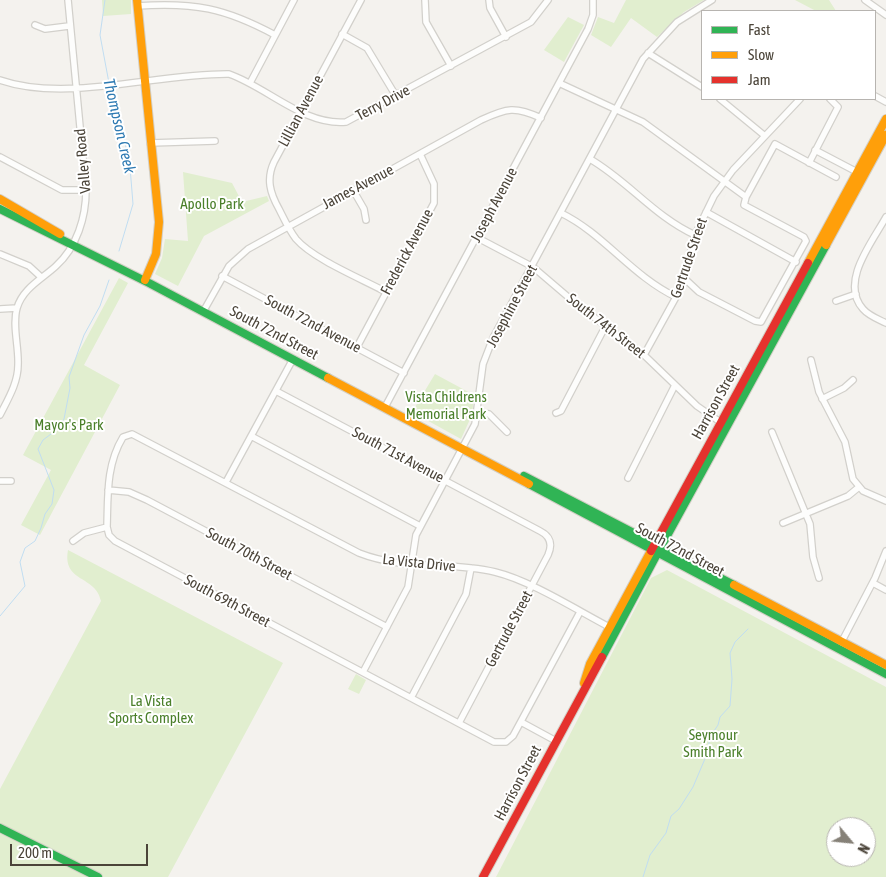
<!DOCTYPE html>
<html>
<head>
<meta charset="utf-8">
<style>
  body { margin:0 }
  #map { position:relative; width:886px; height:877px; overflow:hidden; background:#f4f2ee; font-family:"Asap Condensed",sans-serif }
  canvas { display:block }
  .legend { position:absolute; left:701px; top:10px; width:175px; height:90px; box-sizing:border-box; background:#fff; border:1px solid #b7b4b0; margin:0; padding:6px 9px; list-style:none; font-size:15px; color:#4b4439 }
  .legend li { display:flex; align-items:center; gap:10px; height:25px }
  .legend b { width:25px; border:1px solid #b7b4b0 }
  .north { position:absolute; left:826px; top:817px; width:50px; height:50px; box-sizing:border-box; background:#fff; border:1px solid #b7b4b0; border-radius:50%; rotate:118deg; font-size:14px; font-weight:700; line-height:20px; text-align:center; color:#4b4439 }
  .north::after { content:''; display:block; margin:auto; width:18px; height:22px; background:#868178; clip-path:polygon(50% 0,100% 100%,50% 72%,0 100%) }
  .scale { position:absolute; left:10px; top:844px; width:138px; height:22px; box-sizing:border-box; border:2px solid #4b4439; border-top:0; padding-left:6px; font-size:15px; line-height:18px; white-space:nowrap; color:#4b4439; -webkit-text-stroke:4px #fff; paint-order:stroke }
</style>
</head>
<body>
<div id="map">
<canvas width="886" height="877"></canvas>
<ul class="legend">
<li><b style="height:6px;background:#30b455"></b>Fast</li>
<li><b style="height:6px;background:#ff9f0a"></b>Slow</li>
<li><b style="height:6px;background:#e5322d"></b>Jam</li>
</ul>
<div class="north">N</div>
<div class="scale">200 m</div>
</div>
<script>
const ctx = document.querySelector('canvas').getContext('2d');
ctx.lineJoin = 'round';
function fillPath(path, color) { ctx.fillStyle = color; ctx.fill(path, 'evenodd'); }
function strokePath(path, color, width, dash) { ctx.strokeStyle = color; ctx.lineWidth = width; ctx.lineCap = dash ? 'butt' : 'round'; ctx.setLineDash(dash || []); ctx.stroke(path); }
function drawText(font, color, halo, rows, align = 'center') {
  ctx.font = font + ' "Asap Condensed",sans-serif'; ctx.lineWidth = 4; ctx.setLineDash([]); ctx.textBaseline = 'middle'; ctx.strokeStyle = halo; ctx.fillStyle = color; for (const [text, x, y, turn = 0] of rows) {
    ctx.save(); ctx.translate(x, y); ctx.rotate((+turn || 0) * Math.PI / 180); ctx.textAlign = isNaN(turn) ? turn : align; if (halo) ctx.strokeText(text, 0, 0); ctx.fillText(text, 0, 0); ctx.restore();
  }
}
const green = new Path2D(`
  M102,0h29v14l-28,2z
  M626,0h78l-20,12 -27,25 -26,-19 -20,29 -20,-12 7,-18 16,6z
  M795,0h34l7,11h-20z
  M568,17l16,8 -20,37 -20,-12z
  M183,172l49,11 10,19 25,-6 2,5 -65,35 -26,50 -23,-12 7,-16 3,-19 23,2z
  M119,278l9,5 -44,82 36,20 -80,150 -19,-10 30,-55 -28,-15z
  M435,374l39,21 -2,20 -11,24 -49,-27z
  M68,550l215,113 -115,214h-168v-88l101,-188c-5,-26 -39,-18 -33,-51z
  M667,570l219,117v190h-390l155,-299zM836,827h30v30h-30z
  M356,674l10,6 -7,14 -11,-5z`);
const stream = new Path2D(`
  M105,0l-5,35 9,48
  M109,87l3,22 9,15 9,43 3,37 -14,47
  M0,616l25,-30 -5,-24 5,-14 10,-7 6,-13 4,-14 7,-10 2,-14 -16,-41 5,-9 12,-9 9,-12 6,-31 -1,-11 15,-42 16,-29 9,-26
  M643,877l7,-22 16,-22 5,-17 8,-7 14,-22 14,-33 3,-17 8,-12 2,-8 10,-11 2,-27 -2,-26 5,-11 13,-13`);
const street = new Path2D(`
  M361,0l-87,162c-8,17 -4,31 5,47 5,10 10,21 17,30 17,20 66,40 90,53
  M425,0l1,22 25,44
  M489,0l1,8 16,29
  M865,0l21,15
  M137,6c57,-4 88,2 138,29
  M35,25l10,4 24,-3
  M342,34l25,14 29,48
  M648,53l54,34
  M0,80c66,23 158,-7 229,-6 38,13 75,52 117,48l185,-100 17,-22
  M250,83l44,-83
  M559,83l84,39 103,75 -2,8 60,32 2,4 -45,81 -6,-1 -56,-29 -15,-14
  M875,96l11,6
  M720,99l45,37
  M150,143l65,-2
  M815,150l42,22
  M0,157l62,33h24
  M590,159c38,22 65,58 105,76
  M809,163l29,-56 -8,-8
  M353,190l11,19 2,11
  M746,197l29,-53 61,33
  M706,212l90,50
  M561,213c43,21 71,63 115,84
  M886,217c-13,24 -47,65 -23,92 6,7 15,10 23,14
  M476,237l57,30 41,35 70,53 53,51 26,18
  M0,254l29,12 12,11
  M222,276l182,97
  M836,301l20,-7
  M0,309l17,-1
  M203,312l26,-46 19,-17 233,-129c26,-12 34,-14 60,-2
  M357,347l77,-144v-19l-14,-30
  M644,355l37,-67 14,-53 19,-39 19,-26 67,-71
  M811,360l8,32 26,50 8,37 10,12 23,10
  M276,391l264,140c10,5 13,13 8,24l-89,168
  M822,399l22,-11 9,-8
  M385,407l203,-378 5,-14v-15
  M478,412l11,2 18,18
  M556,413l5,-2 44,-84
  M0,415c8,-16 18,-32 18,-50 1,-18 -6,-40 -1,-57 6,-20 25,-29 39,-42 21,-19 30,-49 30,-76l-18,-190
  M772,432l38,92 3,33 6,21
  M251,436l169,90
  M628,478l47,-93
  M0,481h11
  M226,482l67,-123
  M108,490l21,2 18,8 240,127
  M783,523l65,-27 11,-9
  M73,541l11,-8 23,-6
  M873,583l13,7
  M580,612l-67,124 -7,6h-12l-379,-201 -6,-6 -2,-8c1,-31 -1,-62 16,-90l9,-3 227,119c46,18 90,8 136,19 37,9 83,39 118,57
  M840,645l35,-67 11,-27
  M363,672l45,-85 8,-52 59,-111 8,-60 10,-26 150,-279 34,-37 35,-22
  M411,698l55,-104 5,-26
  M521,722l35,19`);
const fast = new Path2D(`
  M0,209l149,74 179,95
  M524,476l210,109
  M529,484l357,190
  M657,554l169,-309
  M602,657l55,-103
  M0,828l98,49`);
const slow = new Path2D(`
  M137,0l22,222 -3,32 -11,26
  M0,199l60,35
  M826,245l60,-110
  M808,263l78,-144
  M328,378l201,106
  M734,585l152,80
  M584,683l6,-19 61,-113`);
const jam = new Path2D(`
  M651,551l157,-288
  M483,877l119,-220`);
const streetNames = [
  ["Terry Drive",383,103,-28],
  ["Lillian Avenue",301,111,-62],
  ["Valley Road",83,161,-95],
  ["James Avenue",358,187,-28],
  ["Joseph Avenue",494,205,-62],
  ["Frederick Avenue",407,252,-62],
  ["Gertrude Street",689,258,-71],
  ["Josephine Street",512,306,-62],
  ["South 72nd Avenue",313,324,28],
  ["South 74th Street",606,326,38],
  ["South 72nd Street",274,333,28],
  ["Harrison Street",716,402,-61],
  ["South 71st Avenue",398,455,28],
  ["South 72nd Street",680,550,28],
  ["South 70th Street",249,554,28],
  ["La Vista Drive",419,563,6],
  ["South 69th Street",227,601,28],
  ["Gertrude Street",509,629,-62],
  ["Harrison Street",518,783,-62]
];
const parkNames = [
  ["Apollo Park",212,204],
  ["Vista Childrens",446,397],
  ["Memorial Park",446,414],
  ["Mayor's Park",69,425],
  ["La Vista",151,701],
  ["Sports Complex",151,718],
  ["Seymour",713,735],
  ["Smith Park",713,752]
];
const waterNames = [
  ["Thompson Creek",119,126,77]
];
fillPath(green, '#e1eecf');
strokePath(stream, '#c0ddf1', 1);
strokePath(street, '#d2d0cb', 8);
strokePath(fast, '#d3cfc5', 10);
strokePath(slow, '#d3cfc5', 10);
strokePath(jam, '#d3cfc5', 10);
strokePath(street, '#fdfdfc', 5.5);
strokePath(fast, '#30b455', 8);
strokePath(slow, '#ff9f0a', 8);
strokePath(jam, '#e5322d', 8);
drawText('15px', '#4b4439', '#fff', streetNames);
drawText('15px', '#4a7f2a', '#fff', parkNames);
drawText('italic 16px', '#2e7ab2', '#fff', waterNames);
</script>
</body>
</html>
